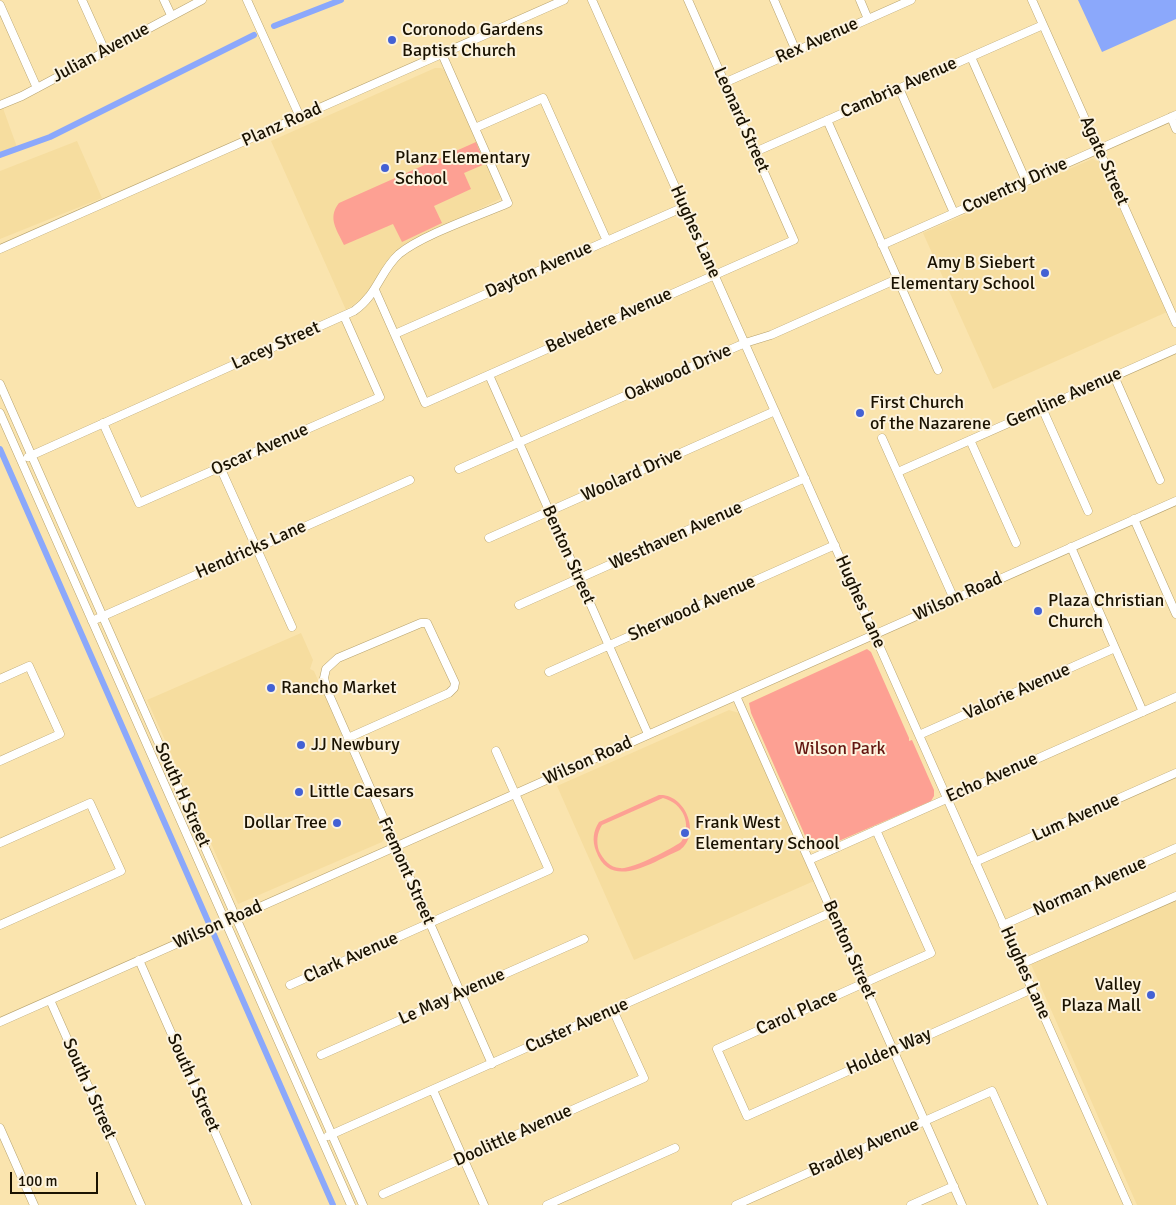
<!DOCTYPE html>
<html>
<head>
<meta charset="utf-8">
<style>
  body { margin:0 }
  #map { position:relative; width:1176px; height:1205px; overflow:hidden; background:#fae4ae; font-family:Signika,sans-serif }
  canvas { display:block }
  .scale { position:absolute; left:10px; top:1172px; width:88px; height:22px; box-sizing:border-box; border:2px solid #1a1201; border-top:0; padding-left:6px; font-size:15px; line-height:18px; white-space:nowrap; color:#1a1201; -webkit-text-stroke:4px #fcf3de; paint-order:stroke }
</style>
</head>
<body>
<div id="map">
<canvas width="1176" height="1205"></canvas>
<div class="scale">100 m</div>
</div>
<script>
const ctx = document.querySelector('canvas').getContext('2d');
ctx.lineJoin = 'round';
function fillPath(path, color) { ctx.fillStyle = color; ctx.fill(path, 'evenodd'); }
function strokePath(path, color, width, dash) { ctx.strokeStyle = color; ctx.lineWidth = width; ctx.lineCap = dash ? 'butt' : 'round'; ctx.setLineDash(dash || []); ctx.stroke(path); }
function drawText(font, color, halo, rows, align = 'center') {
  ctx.font = font + ' Signika,sans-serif'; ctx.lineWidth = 4; ctx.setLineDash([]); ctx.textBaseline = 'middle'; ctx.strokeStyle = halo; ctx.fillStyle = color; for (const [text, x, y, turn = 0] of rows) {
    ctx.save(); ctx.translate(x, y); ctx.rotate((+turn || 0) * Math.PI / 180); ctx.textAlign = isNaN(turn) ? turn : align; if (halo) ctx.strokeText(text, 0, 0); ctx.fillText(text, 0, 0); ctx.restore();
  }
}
const built = new Path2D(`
  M435,68h6l5,3 54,123v5l-96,46 -14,12 -26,40 -18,13 -75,-169z
  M0,100l17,47 -17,5z
  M77,141l25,57 -102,41v-68z
  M1092,159l8,3 67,150 -174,77 -70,-156z
  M301,633l12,27 -3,9 4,2 71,163 -1,5 -2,3 -144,62 -91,-204z
  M729,710l10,3 75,168 -180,79 -77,-174z
  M1176,900v305h-39l-107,-243z`);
const green = new Path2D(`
  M476,142l9,22 -21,9 7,16 -37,17 8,17 -40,19 -9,-18 -49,21c-7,-15 -17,-27 -5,-42z
  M867,649l4,3 38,86v3l3,-1 22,50v6l-3,5 -113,49 -8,-3 -59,-134 -2,-10z
  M659,795c26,-2 43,39 21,55 -26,11 -69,42 -84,1 -4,-10 -3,-20 3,-29zM663,798c20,5 30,27 18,44 -10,7 -50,28 -61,26 -10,0 -17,-9 -21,-17 -3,-9 -2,-18 3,-26z`);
const water = new Path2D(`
  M1078,0h98v19l-74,33z`);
const canal = new Path2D(`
  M274,26l67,-26
  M0,155l50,-18 204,-102
  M0,449l333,756`);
const minor = new Path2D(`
  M82,0l23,51
  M164,0l7,15
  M247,0l53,117
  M592,0l536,1205
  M774,0l22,51
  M860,0l8,19
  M1032,0l144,323
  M0,5l37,83
  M971,57l55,124
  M724,83l187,-83
  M899,88l55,125
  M0,105l22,-9 180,-96
  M1171,117l5,12
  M827,120l111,250
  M475,128l68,-30 64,143
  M755,152l288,-127
  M882,245l294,-130
  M0,249l564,-249
  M375,290l50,113 369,-163 -106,-240
  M395,334l289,-127
  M489,375l159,359
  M1114,376l46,104
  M0,384l363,821
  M1042,408l46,103
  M0,413l351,792
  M103,423l36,80 241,-106 -36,-81
  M882,438l72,161
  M970,440l46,103
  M28,457l326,-146c24,-17 26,-40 45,-57 23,-19 79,-38 109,-51l-66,-149
  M220,467l72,160
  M459,469l286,-126 26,-8 126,-56
  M898,472l278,-123
  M1134,519l42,95
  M489,538l286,-127
  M1071,547l72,165
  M519,605l286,-127
  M92,621l318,-141
  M549,672l286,-127
  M0,679l29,-13 31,68 -60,27
  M736,696l226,509
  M919,735l196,-87
  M348,738l101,-45 5,-5 1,-5 -28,-60h-6l-83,35 -12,11 -2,9 3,12 165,374
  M876,830l55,123 -214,96 30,67 285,-127
  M0,843l90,-40 31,68 -121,54
  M809,860l367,-163
  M975,862l201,-89
  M1003,925l173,-77
  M139,960l108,245
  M1021,964l155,-68
  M290,985l259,-115 -53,-119
  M50,1000l91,205
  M0,1022l1176,-521
  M321,1055l263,-116
  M433,1090l51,115
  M0,1128l34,77
  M328,1136l504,-224
  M383,1194l261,-116 -31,-68
  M547,1205l128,-57
  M736,1205l256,-114 51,114
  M911,1205l43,-19`);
const markers = [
  [392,40,5,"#4361d4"],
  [385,168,5,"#4361d4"],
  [1045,273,5,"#4361d4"],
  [860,413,5,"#4361d4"],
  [1038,611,5,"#4361d4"],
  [271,688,5,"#4361d4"],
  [301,745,5,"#4361d4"],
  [299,792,5,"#4361d4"],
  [337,823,5,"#4361d4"],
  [685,833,5,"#4361d4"],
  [1151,995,5,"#4361d4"]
];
const poiNames = [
  ["Coronodo Gardens",402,30],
  ["Baptist Church",402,51],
  ["Planz Elementary",395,158],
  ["School",395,179],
  ["Amy B Siebert",1035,263,"right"],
  ["Elementary School",1035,284,"right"],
  ["First Church",870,403],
  ["of the Nazarene",870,424],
  ["Plaza Christian",1048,601],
  ["Church",1048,622],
  ["Rancho Market",281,688],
  ["JJ Newbury",311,745],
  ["Little Caesars",309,792],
  ["Dollar Tree",327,823,"right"],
  ["Frank West",695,823],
  ["Elementary School",695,844],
  ["Valley",1141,985,"right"],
  ["Plaza Mall",1141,1006,"right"]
];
const streetNames = [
  ["Rex Avenue",817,41,-24],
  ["Julian Avenue",101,53,-28],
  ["Cambria Avenue",899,88,-24],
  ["Leonard Street",741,120,66],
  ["Planz Road",282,125,-24],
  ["Agate Street",1104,161,66],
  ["Coventry Drive",1015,186,-24],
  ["Hughes Lane",695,232,66],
  ["Dayton Avenue",539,270,-24],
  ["Belvedere Avenue",609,321,-24],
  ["Lacey Street",276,346,-24],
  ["Oakwood Drive",678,373,-24],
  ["Gemline Avenue",1064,398,-24],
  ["Oscar Avenue",260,450,-24],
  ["Woolard Drive",632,475,-24],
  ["Westhaven Avenue",676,536,-24],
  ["Hendricks Lane",251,550,-24],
  ["Benton Street",568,555,66],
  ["Wilson Road",958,597,-24],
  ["Hughes Lane",860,602,66],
  ["Sherwood Avenue",692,609,-24],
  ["Valorie Avenue",1017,692,-24],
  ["Wilson Road",588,761,-24],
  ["Echo Avenue",992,778,-24],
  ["South H Street",182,795,66],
  ["Lum Avenue",1076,818,-24],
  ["Fremont Street",406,871,66],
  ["Norman Avenue",1090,887,-24],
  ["Wilson Road",218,925,-24],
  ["Benton Street",849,950,66],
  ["Clark Avenue",351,958,-24],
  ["Hughes Lane",1025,973,66],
  ["Le May Avenue",452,997,-24],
  ["Carol Place",797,1013,-24],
  ["Custer Avenue",577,1026,-24],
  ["Holden Way",889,1052,-24],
  ["South I Street",193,1083,66],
  ["South J Street",89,1089,66],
  ["Doolittle Avenue",513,1136,-24],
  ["Bradley Avenue",864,1148,-24]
];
const parkNames = [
  ["Wilson Park",840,749]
];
fillPath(built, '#f6dd9f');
fillPath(green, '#fda093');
fillPath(water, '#8ba8fb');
strokePath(canal, '#8ba8fb', 6);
strokePath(minor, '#b6a26e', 9);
strokePath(minor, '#fff', 8);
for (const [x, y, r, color] of markers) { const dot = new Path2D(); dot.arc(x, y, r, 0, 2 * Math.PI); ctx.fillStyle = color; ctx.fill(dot); strokePath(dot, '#fcf3de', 2); }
drawText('18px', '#1a1201', '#fcf3de', poiNames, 'left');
drawText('18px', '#1a1201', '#fcf3de', streetNames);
drawText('18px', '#631610', '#fcf3de', parkNames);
</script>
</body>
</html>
